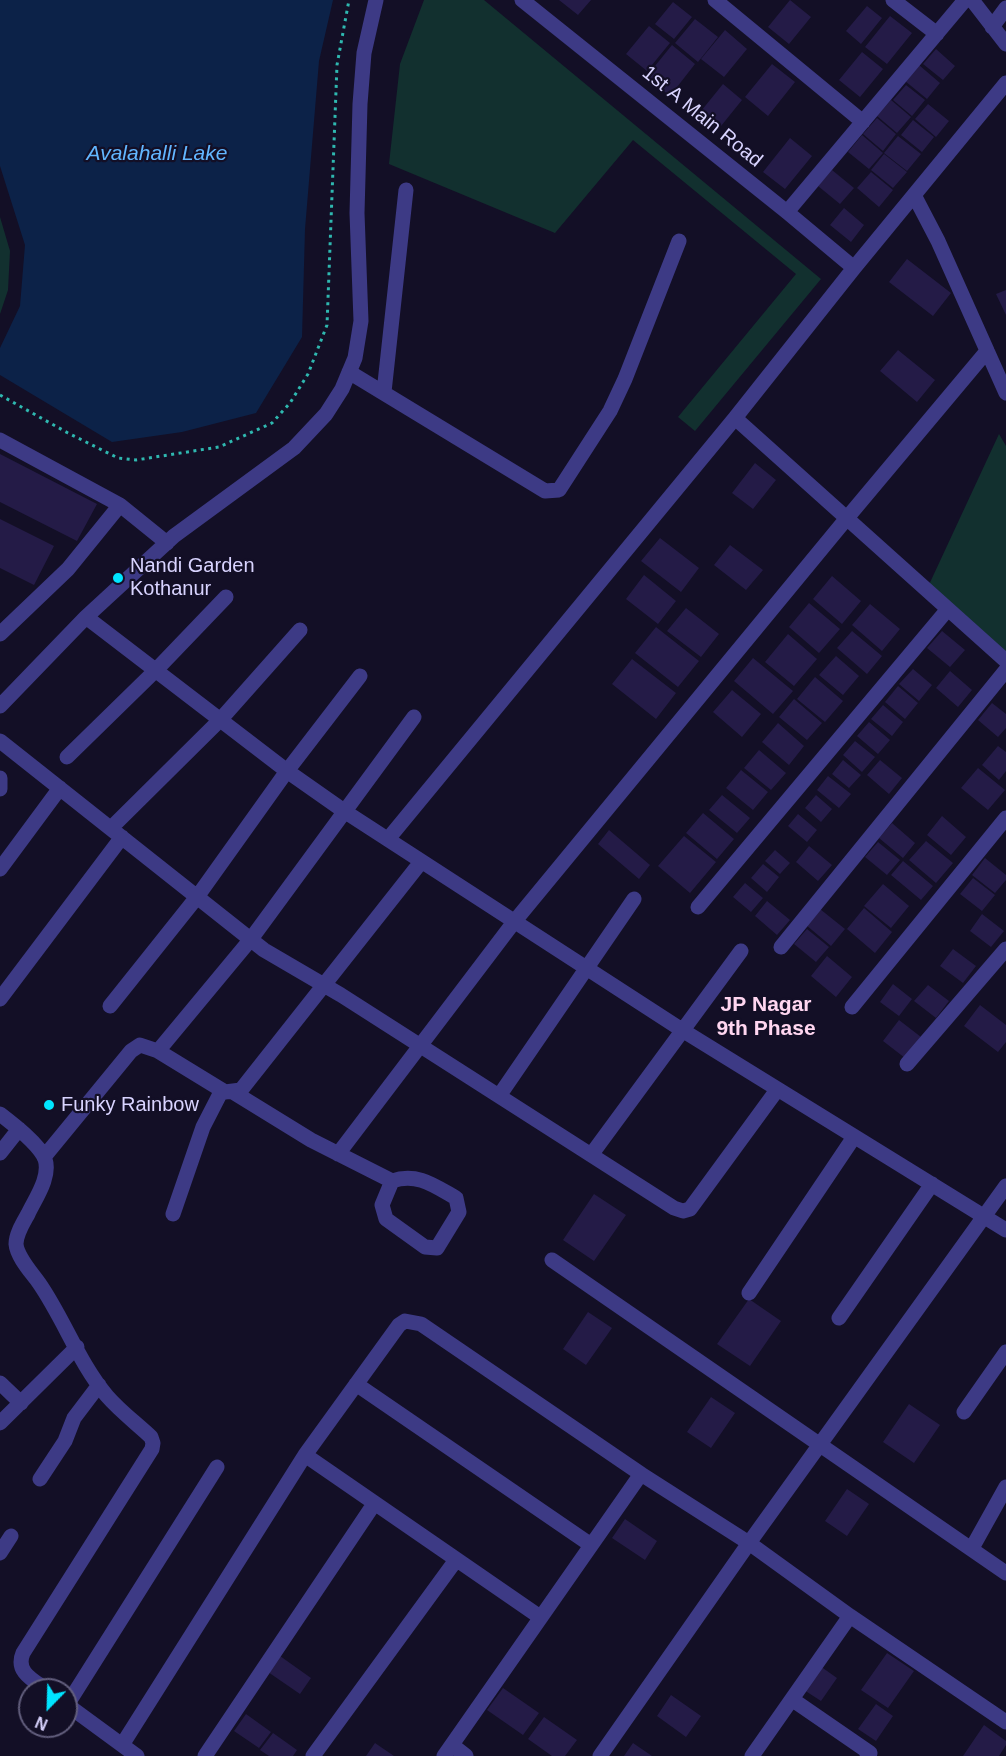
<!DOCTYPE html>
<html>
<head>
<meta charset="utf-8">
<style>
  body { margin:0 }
  #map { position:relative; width:1006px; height:1756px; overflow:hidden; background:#130f26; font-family:Helvetica,sans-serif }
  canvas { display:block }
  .north { position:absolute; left:18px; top:1678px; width:60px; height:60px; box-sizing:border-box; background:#130f26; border:2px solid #625e7d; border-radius:50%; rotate:203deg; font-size:16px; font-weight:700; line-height:24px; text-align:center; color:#d9d4ff }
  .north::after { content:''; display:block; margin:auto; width:21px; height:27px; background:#00e5ff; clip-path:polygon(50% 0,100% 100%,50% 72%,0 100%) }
</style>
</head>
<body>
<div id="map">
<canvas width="1006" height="1756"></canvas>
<div class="north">N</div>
</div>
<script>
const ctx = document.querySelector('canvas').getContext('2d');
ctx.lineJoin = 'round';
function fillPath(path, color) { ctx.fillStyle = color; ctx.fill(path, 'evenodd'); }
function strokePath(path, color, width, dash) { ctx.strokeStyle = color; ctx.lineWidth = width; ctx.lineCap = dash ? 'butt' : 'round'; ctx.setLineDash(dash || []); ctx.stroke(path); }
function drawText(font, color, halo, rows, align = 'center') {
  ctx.font = font + ' Helvetica,sans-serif'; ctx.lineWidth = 4.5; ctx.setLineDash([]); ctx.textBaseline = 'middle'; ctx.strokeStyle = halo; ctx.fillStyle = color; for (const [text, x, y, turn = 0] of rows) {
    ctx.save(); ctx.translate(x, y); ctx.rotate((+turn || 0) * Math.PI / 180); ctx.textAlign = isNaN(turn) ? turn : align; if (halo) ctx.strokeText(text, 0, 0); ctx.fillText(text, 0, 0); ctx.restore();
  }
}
const green = new Path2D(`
  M424,0h60l337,279 -126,152 -17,-14 118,-143 -163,-134 -78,93 -166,-69 11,-100z
  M0,217l10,34 -2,39 -8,24z
  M999,434l7,12v215l-79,-72z`);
const water = new Path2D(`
  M0,0h333l-14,61 -14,168 -3,108 -46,76 -74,19 -70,10 -112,-67v-27l20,-42 5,-61 -25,-79z`);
const building = new Path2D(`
  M559,0h32l-13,15z
  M790,0l21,17 -22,27 -21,-17z
  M673,2l19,15 -18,22 -19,-15z
  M867,6l15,12 -21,26 -15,-13z
  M890,16l22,17 -25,31 -22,-17z
  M695,19l23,18 -20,25 -23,-19z
  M649,26l21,17 -23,28 -21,-17z
  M725,30l22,19 -23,28 -23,-18z
  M672,45l23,19 -25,32 -24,-19z
  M936,49l19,17 -12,14 -20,-16z
  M862,52l21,17 -23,28 -21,-17z
  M772,64l23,18 -27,34 -23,-19z
  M919,65l21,18 -13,16 -22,-18z
  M723,84l19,16 -25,31 -20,-15z
  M906,85l19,15 -13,16 -19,-16z
  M891,100l20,17 -14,16 -20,-17z
  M928,104l21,17 -13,16 -21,-18z
  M877,118l19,16 -13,17 -20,-17z
  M913,120l21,17 -12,15 -21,-17z
  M862,135l21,18 -14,16 -21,-17z
  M898,136l23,18 -14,17 -23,-18z
  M790,138l22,18 -27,33 -22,-17z
  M884,154l23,18 -14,16 -22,-18z
  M832,170l22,18 -14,16 -22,-18z
  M871,172l22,18 -14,17 -22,-19z
  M844,208l20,17 -13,17 -21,-17z
  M907,259l44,34 -18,23 -44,-34z
  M1006,290v25l-10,-21z
  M898,350l37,30 -18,22 -37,-31z
  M0,454l97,50 -20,37 -77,-39z
  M755,463l21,17 -23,29 -21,-16z
  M0,519l54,27 -20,39 -34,-17z
  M660,538l39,30 -18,24 -40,-31z
  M730,545l33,25 -17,20 -32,-25z
  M644,575l32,26 -18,23 -32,-25z
  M832,576l29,25 -19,23 -29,-25z
  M809,603l31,26 -21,24 -30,-26z
  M870,604l30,25 -18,22 -30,-26z
  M686,608l33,26 -18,23 -34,-26z
  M656,627l43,34 -21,26 -43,-34z
  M852,631l30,25 -15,18 -30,-26z
  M942,631l23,19 -15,17 -23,-19z
  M788,634l29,25 -23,27 -29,-24z
  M836,656l23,20 -16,19 -24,-20z
  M753,658l40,33 -20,23 -39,-33z
  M632,659l44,34 -20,26 -44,-35z
  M913,669l19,16 -13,16 -20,-17z
  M950,671l22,19 -14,17 -22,-19z
  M815,677l28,24 -18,21 -28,-23z
  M898,686l20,17 -13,16 -20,-17z
  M732,690l29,24 -19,23 -29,-25z
  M794,699l28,24 -15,17 -28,-23z
  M992,703l14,11v14l-8,9 -20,-17z
  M883,705l20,17 -11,14 -21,-17z
  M869,722l21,18 -12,14 -21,-18z
  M778,723l26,23 -15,19 -27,-23z
  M855,741l20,16 -13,15 -19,-17z
  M998,746l8,6v19l-7,9 -17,-15z
  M759,750l27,23 -15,17 -27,-22z
  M843,760l18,15 -12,13 -17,-14z
  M880,760l22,18 -13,16 -22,-19z
  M978,768l27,22 -17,20 -27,-22z
  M741,770l27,22 -15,18 -27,-22z
  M828,776l23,18 -12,14 -22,-18z
  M722,795l28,23 -13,15 -28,-23z
  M816,795l16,14 -11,13 -16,-14z
  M703,813l31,26 -17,20 -31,-26z
  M798,814l19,16 -10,12 -19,-16z
  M942,816l24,21 -15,18 -24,-20z
  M892,823l23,20 -12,15 -24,-20z
  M609,830l41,35 -11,14 -41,-35z
  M684,836l32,26 -26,31 -32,-27z
  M926,841l27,22 -17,20 -27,-23z
  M878,842l22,18 -13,15 -22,-18z
  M809,846l23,19 -14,16 -22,-19z
  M775,850l15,13 -10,11 -15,-13z
  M985,858l21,17v5l-11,13 -23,-18z
  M903,861l30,25 -12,14 -30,-25z
  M763,864l16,13 -12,15 -16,-14z
  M973,878l22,17 -13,16 -22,-17z
  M745,883l18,15 -12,14 -18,-15z
  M883,884l26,22 -18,22 -27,-22z
  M767,901l23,19 -13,15 -22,-19z
  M864,908l28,24 -17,21 -28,-24z
  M820,909l25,20 -14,17 -25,-21z
  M982,914l22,17 -13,16 -21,-16z
  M807,929l22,18 -13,15 -22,-18z
  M953,949l23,17 -13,17 -23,-17z
  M827,956l25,21 -16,20 -25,-21z
  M893,984l19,15 -13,17 -19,-14z
  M928,985l21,16 -13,17 -22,-17z
  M980,1005l26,20v17l-8,10 -34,-26z
  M899,1020l22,17 -16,21 -22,-17z
  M594,1194l32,21 -32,46 -31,-21z
  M749,1299l32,22 -31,45 -33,-22z
  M588,1312l24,16 -26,37 -23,-16z
  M711,1397l24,16 -24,35 -24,-16z
  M909,1404l31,21 -26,38 -31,-21z
  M847,1489l22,15 -22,32 -22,-15z
  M625,1519l32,22 -12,19 -33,-22z
  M887,1653l27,18 -26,37 -27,-18z
  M280,1656l31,22 -11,16 -32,-22z
  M820,1666l17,12 -16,23 -17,-11z
  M503,1688l36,25 -16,22 -36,-25z
  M671,1695l30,21 -15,21 -29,-21z
  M876,1704l17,12 -17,25 -18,-12z
  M246,1714l25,18 -12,16 -25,-17z
  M544,1717l33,23 -12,16h-13l-24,-17z
  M984,1725l22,16v4l-7,11h-36z
  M273,1733l24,17 -4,6h-24l-9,-6z
  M375,1743l19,13h-28z
  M633,1743l19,13h-28z`);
const path = new Path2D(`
  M0,395l68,38 50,25 18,2 83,-13 53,-24 18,-20 18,-29 19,-49 10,-260 12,-65`);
const minor = new Path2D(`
  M522,0l265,212 67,56
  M715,0l148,122
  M893,0l44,34
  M972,0l34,44
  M992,27l14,-19
  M914,195l24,46 68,152
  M787,212l178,-212
  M349,372l196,119 14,-1 51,-79 15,-32 54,-138
  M384,392l22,-202
  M735,418l271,243
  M0,440l120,65
  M86,617l201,154 57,40 338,219 324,200
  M0,634l68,-65 52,-64 47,38
  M0,706l86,-89 88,-81 120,-88 32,-34 16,-25 13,-31 6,-37 -4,-108 3,-109 4,-51 12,-53
  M0,741l264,209 77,45 333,213 9,3 7,-2 87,-119
  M67,757l89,-87 70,-73
  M0,778v11
  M111,828l110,-109 79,-89
  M388,839l347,-421 119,-150 152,-185
  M0,869l60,-81
  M698,907l250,-298
  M781,947l225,-277
  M0,999l122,-162
  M110,1006l87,-109 90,-126 73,-95
  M852,1007l154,-189
  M158,1051l93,-112 163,-222
  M907,1064l99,-115
  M233,1092l78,48 81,41c25,-9 43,5 64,17l3,14 -22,36 -12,-1 -39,-28 -4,-14 10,-24
  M499,1096l135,-197
  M0,1114c13,10 39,30 45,45 6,18 -10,40 -17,55 -5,9 -12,20 -12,30 1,13 16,29 23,39 25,36 40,80 68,113 13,15 29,27 44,41l2,6 -1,6 -129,204c-8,19 10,27 24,37
  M0,1153l19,-24
  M338,1154l176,-232 333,-404 140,-167
  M591,1155l150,-204
  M44,1157l87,-106 9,-6 18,6 67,41 16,-2 180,-228
  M173,1214l30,-87 19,-37
  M552,1260l454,313
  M749,1293l105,-156
  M839,1318l93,-134
  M0,1383l21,20
  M356,1384l235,161
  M964,1412l42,-60
  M0,1423l77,-76
  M305,1455l235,162
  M40,1479l25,-38 9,-23 25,-33
  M972,1548l34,-61
  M0,1553l11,-17
  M793,1700l77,53 -3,3
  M66,1704l71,52
  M67,1705l150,-238
  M122,1745l183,-290 94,-130 6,-4 16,3 220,150 108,69 101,73 156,106
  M452,1745l14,11
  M205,1756l169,-252
  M313,1756l143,-196
  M444,1756l197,-282
  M600,1756l149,-213 257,-357
  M752,1756l98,-140`);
const markers = [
  [118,578,6,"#00e5ff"],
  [49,1105,6,"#00e5ff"]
];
const streetNames = [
  ["1st A Main Road",702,117,39]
];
const poiNames = [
  ["Nandi Garden",130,566],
  ["Kothanur",130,589],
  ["Funky Rainbow",61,1105]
];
const waterNames = [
  ["Avalahalli Lake",157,154]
];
const neighbourhoodNames = [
  ["JP Nagar",766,1005],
  ["9th Phase",766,1029]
];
fillPath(green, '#12302f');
fillPath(water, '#0c2248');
fillPath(building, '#241b47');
strokePath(path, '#2fb8b0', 3, [3, 4.5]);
strokePath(minor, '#3d3a85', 15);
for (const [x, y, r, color] of markers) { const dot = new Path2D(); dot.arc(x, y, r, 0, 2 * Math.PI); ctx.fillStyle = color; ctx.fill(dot); strokePath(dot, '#130f26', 2); }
drawText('20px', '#d9d4ff', '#130f26', streetNames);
drawText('20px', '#d9d4ff', '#130f26', poiNames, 'left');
drawText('italic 21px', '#62b6ff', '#130f26', waterNames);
drawText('bold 21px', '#ffd6f0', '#130f26', neighbourhoodNames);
</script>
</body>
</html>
